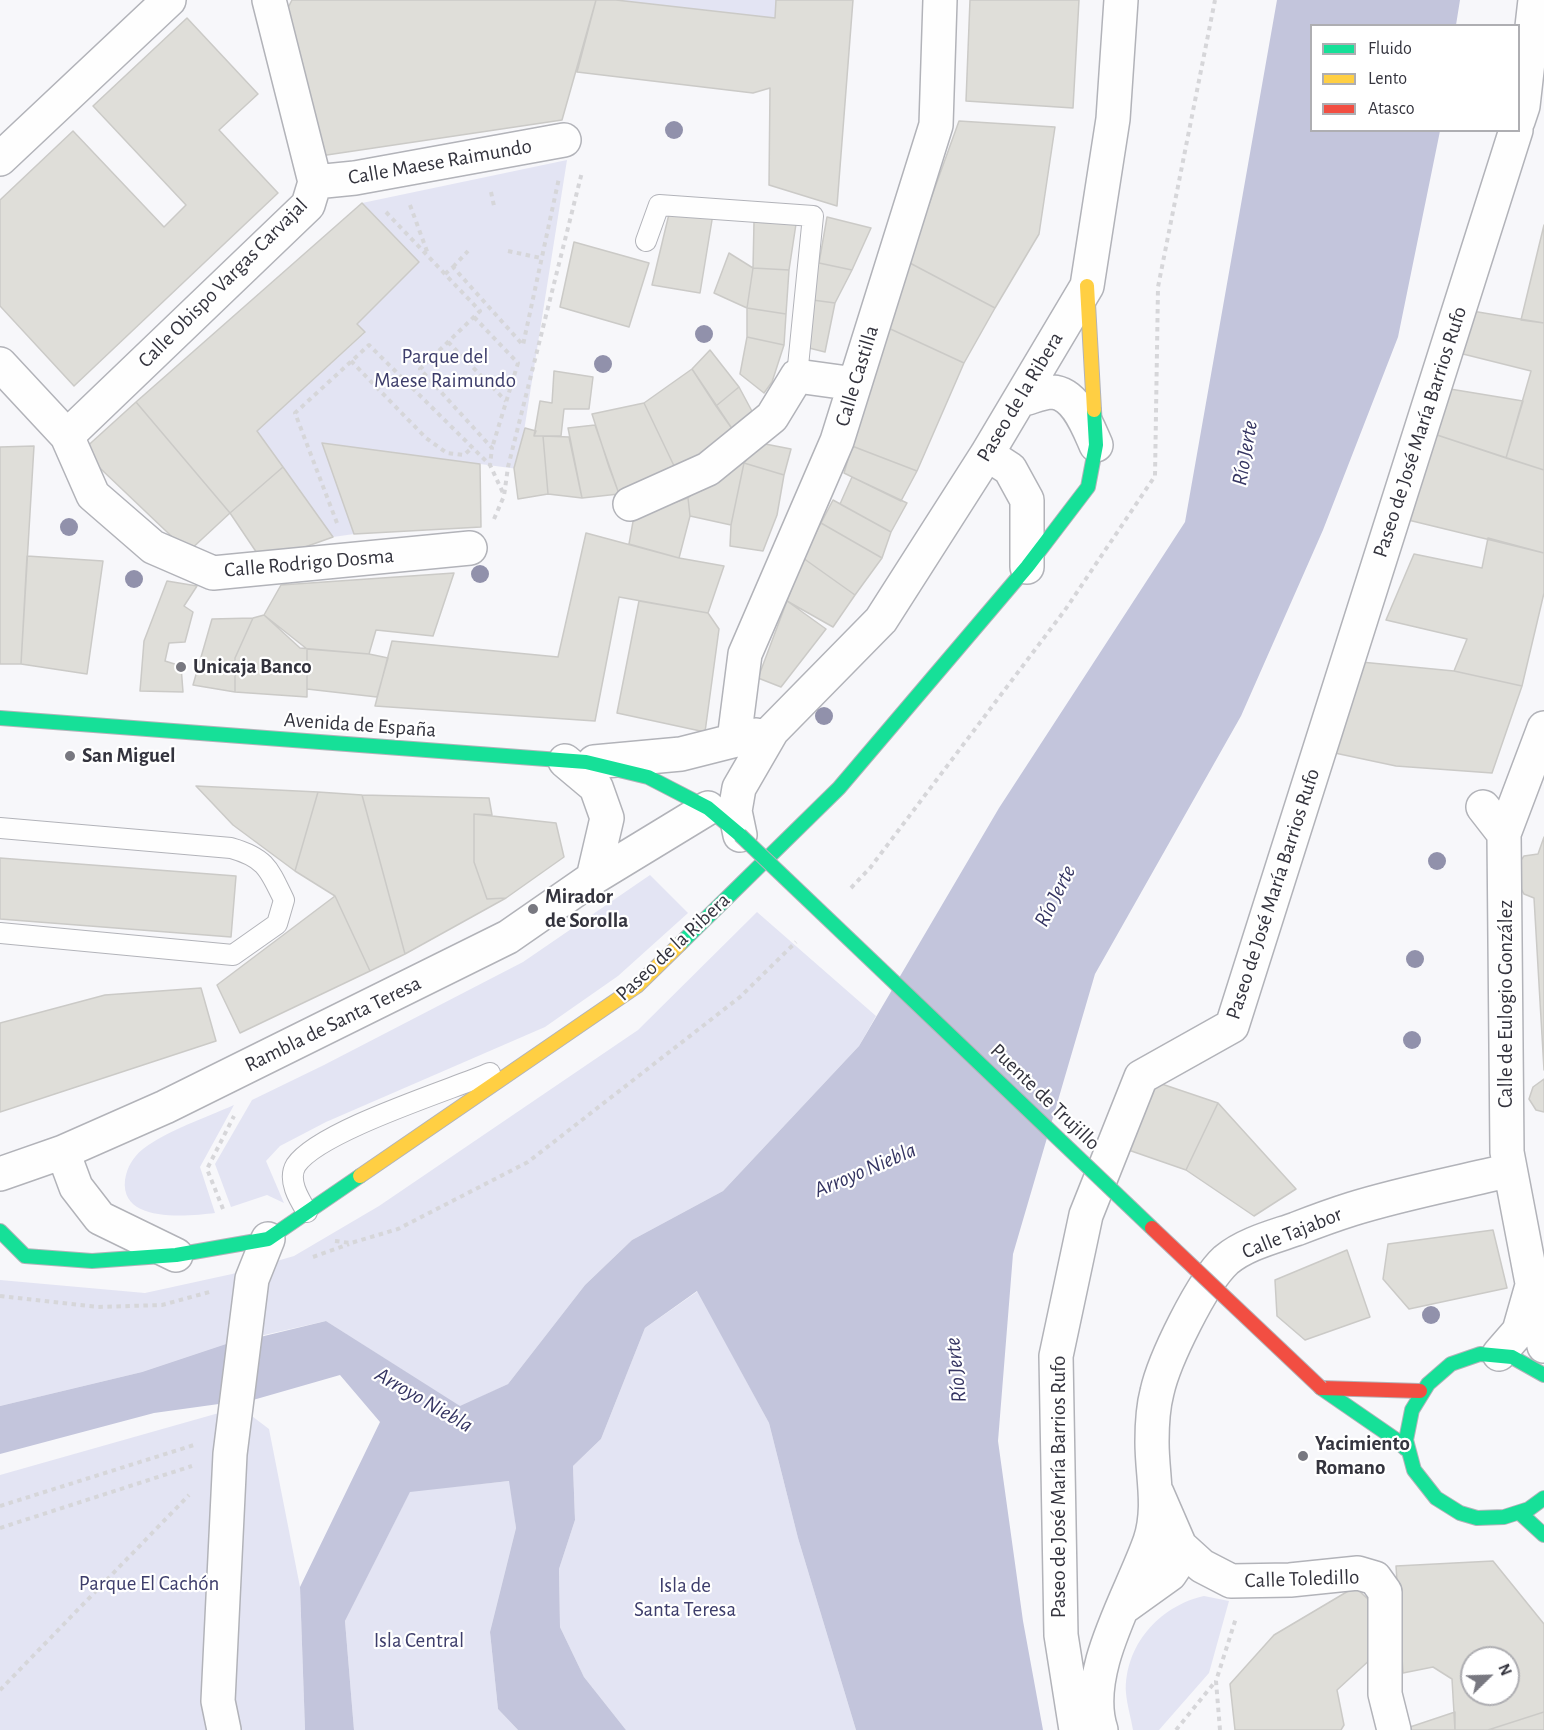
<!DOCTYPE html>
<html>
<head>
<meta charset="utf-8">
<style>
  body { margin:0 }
  #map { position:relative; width:1544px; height:1730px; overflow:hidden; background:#f7f7fa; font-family:"Alegreya Sans",sans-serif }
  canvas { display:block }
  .legend { position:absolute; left:1310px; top:24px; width:210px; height:108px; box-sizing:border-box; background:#fff; border:2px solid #aeaeb2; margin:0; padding:8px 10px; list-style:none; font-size:18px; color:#34343e }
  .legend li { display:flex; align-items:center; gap:12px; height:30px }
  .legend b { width:30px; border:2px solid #aeaeb2 }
  .north { position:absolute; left:1460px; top:1646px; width:60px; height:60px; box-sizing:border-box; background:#fff; border:2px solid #aeaeb2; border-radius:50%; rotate:67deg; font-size:16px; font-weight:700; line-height:24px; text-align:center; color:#34343e }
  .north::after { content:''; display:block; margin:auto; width:21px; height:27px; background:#787880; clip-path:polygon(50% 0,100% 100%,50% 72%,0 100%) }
</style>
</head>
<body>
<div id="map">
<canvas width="1544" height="1730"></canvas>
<ul class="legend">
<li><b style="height:8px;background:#16e098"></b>Fluido</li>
<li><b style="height:8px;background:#ffcf43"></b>Lento</li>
<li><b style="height:8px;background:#f24e42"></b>Atasco</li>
</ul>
<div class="north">N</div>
</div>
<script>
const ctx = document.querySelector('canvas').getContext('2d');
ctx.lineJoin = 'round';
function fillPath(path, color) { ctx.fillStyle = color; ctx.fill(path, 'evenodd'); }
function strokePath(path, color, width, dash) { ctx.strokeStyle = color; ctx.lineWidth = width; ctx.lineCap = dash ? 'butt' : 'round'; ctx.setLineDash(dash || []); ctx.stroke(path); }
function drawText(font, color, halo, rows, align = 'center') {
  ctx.font = font + ' "Alegreya Sans",sans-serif'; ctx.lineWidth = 4.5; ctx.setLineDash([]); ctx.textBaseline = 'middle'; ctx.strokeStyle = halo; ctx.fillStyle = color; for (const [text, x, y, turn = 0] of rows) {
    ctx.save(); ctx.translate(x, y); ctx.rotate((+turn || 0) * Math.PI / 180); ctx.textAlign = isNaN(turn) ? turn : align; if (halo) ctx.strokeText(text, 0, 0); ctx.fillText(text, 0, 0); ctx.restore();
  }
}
const green = new Path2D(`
  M616,0h160l-1,18z
  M567,160l-49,309 -196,-26 32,91 -21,3 -76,-106 108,-98 -8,-9 61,-62 -56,-59z
  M650,875l38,38 -70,63 -73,51 -219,95 -46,24 -14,15 18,42 -17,-8 -36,12 -16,-43 37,-64 72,-35 199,-103z
  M757,912l119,104 -17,30 -136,145 -91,49 -47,45 -77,99 -48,23 -134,-86 -97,22 -87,29 -142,34v-126l145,13 87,-19 62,-18 85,-50 259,-176z
  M234,1105l-34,62 15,46c-26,3 -95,11 -90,-33 2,-13 8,-23 18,-31 25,-19 62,-31 91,-44z
  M698,1291l71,132 29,115 58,192h-230l-42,-53 -24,-50 -1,-58 16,-49 -2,-54 28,-27 44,-111z
  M240,1407l29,22 31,158 5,143h-305v-255z
  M510,1481l6,47 -26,104 8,77 20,21h-164l-9,-109 65,-130z
  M1204,1596l25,5 -20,72 -50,57h-26c-2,-12 -6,-25 -7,-37 -2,-47 33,-87 78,-97z`);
const water = new Path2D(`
  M1277,0h183l-4,25 -144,1v104l128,1 -42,206 -75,193 -82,186 -146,258 -82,280 -15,187 25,180 20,109h-187l-58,-192 -29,-115 -72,-132 -52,37 -44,111 -28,27 2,54 -16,49 1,58 24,50 42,53h-108l-20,-21 -8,-77 26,-104 -7,-47 -99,11 -65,129 9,109h-49l-5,-143 80,-165 -40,-47 -87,25 7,-63 66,-16 134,85 48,-22 77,-99 47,-45 91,-49 136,-145 140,-238 186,-286z
  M229,1343l-3,60 -72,10 -154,41v-48l142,-34z`);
const building = new Path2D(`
  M292,0h304l-34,120 -242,36 -39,-135z
  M596,0h20l159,18 1,-18h77l-16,206 -68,-21 1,-97 -17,5 -176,-21z
  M970,0h109l-6,108 -107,-7z
  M187,18l71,76 -39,36 59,63 -204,193 -74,-80v-106l73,-69 91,96 22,-22 -93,-99z
  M959,121l96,6 -16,107 -44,74 -87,-46z
  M362,203l57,59 -62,62 8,8 -108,99 26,36 -53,46 -94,-111z
  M669,214h44l-13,79 -48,-8z
  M827,217l44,11 -19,42 -33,-7z
  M754,222l42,2 -7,46 -36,-2z
  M1544,225v98l-23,-3z
  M574,242l75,21 -20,64 -69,-20z
  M729,253l24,15 -6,40 -33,-15z
  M908,262l87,46 -31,55 -80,-37z
  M808,263h11l33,7 -17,33 -30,-4z
  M753,268l36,2 -3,44 -39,-6z
  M805,299l30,4 -10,49 -16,-4z
  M747,308l39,6 -2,31 -37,-8z
  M1472,311l72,12v147l-38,-12 25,-87 -68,-17z
  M884,326l80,37 -47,108 -65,-25z
  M747,337l37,8 -12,37 -8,11 -24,-19z
  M710,350l29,37 -23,19 -24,-37z
  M692,369l43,64 -59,37 -32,-67z
  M554,371l39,6 -4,32h-25l-3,27h-27l6,-35 12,2z
  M739,387l15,28 -19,18 -19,-27z
  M1444,388l79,13 -17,57 -72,-24z
  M136,402l94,111 -42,39 -106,-101z
  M644,403l32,67 -55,29 -12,-32 -17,-53z
  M595,425l24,69 -37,4 -14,-70z
  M525,428l11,3 -2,5h9l5,58 -30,5 -4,-31z
  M1434,434l110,36v83l-140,-34z
  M543,436l26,1 13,61 -34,-4z
  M322,443l158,21 1,63 -127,7z
  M760,443l31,6 -7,26 -40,-12z
  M34,446l-13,218h-21v-217z
  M852,446l65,25 -16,30 -57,-28z
  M735,458l9,5 -13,62 -41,-9 -2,-18z
  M744,463l40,12 -7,40 -14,36 -33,-5 1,-21z
  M283,467l50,70 -70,25 -33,-49z
  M852,477l55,26 -16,29 -51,-28z
  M688,498l2,18 -11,42 -50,-14 5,-28z
  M833,500l58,32 -9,26 -61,-35z
  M821,523l61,35 -27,37 -52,-37z
  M586,533l93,25 45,8 -16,47 -89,-16 -24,124 -220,-15 17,-65 166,16z
  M1488,538l56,15v40l-22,93 -68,-15 13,-32 -81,-19 28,-66 68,14z
  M27,556l76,5 -16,113 -66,-10z
  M803,558l52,37 -22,32 -46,-26z
  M454,573l-21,63 -57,-6 -7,24 -69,-6 -36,-33 17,-30z
  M167,581l30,5 -13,20 9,6 -8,30 -16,1 -4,18 16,5 2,26 -43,-1 4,-50z
  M639,601l69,12 11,16 -14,103 -88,-19z
  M787,601l39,28 -45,58 -23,-9z
  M264,615l43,34v48l-72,-5v-34l18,-40z
  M253,618l-18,40v34l-42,-7 19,-66z
  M307,649l62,5 19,4 -11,39 -70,-8z
  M1361,662l93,9 68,15 -30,87 -96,-7 -66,-14z
  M196,786l122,6 -23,79 -62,-46z
  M318,792l44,3 43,159 -35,17 -35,-75 -40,-25z
  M362,795l127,3 3,17 -18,-1v48l13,37 19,-1 -101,56z
  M474,814l82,9 8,34 -58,41 -19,1 -13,-37z
  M1544,837v233l-10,-172 -10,-4 -6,-10 1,-21 5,-7 14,-2z
  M0,858l236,18 -5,61 -231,-18z
  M335,896l35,75 -130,62 -23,-48z
  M201,988l15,53 -216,71v-89l105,-28z
  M1141,1077l77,26 -32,67 -72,-25z
  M1544,1079v33l-8,-2 -7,-11 4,-12z
  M1218,1103l78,86 -42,27 -68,-46z
  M1493,1230l14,58 -98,21 -26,-30 5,-35z
  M1347,1250l23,67 -65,23 -28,-24 -2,-36z
  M1493,1561l51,63v88l-56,18h-33l-3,-51 -19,-12 -30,6 -7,-107zM1472,1658h36v36h-36z
  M1355,1587l16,15 2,55 -36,33 7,35 -3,5h-106l-5,-46 44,-49z
  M1455,1712v18h-54z
  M1544,1712v18h-56z`);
const path = new Path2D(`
  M491,192l3,14
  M410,205l18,49
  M386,212l94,99 -60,58 72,79 -2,17
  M508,251l33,7
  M453,267l15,-16
  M445,274l8,-7 70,78 36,-167
  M474,317l44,46 -26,85
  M448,342l58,59
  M351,361l75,77 21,15 17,2 9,-8
  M494,519l10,-23 4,-29 74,-295
  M337,523l-42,-110 74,-68 121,120 14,30
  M851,888l19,-20 195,-258 90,-134 3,-189 57,-287
  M223,1209l-16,-40 27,-53
  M335,1241l16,2 47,-14 130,-67 212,-165 56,-55
  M313,1257l36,-13
  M0,1296l98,11 64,-2 51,-14
  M0,1506l194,-61
  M0,1528l192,-62
  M0,1690l189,-195
  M1176,1730l39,-48
  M1220,1730l-4,-49 20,-63`);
const lane = new Path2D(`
  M646,241l13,-36 154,11 -16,160
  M0,828l231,20c35,10 38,21 53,52l-7,24 -44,31 -233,-22
  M307,1212c-8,-13 -20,-32 -11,-47 23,-34 151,-74 194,-92`);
const street = new Path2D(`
  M1518,121l5,-15 12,-106
  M0,159l169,-159
  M315,182l40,-4 209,-38
  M0,364l67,72 26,59 60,52 60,26 257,-25
  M1020,400c10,-2 22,-8 32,-8 24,1 36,35 44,53
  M67,436l241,-231 7,-23 -46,-182
  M987,454l23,15 17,31v67
  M630,504l78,-35 64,-52 25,-41 58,8
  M1544,728l-40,106 3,318 37,194
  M734,740l11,-86 92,-213 99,-316 4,-125
  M565,761l31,26 11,31 -14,60
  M594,762l87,-8 75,-19
  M1483,807l21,27
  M740,835l-5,-24 4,-23 33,-57 109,-111 106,-166 100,-168 26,-167 8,-119
  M63,1152l13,35 24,31 76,37
  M0,1174l63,-22 102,-45 343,-170 85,-59 115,-70
  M1499,1354l20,-23 12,-42
  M1157,1493l23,53 22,20 29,15 59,-1 68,-7 17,5 10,14v102l9,36
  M1124,1607l46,-33 8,-12 2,-16
  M224,1730l-6,-29 12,-247 22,-175 16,-40
  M1076,1730l-15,-95 -5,-279 30,-141 55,-138 91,-51 284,-896
  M1101,1730c-19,-58 30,-134 49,-189 11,-34 2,-65 2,-99 0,-16 1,-35 5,-50 7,-32 45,-110 69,-132 19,-16 47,-23 70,-31 18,-7 37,-14 56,-20 51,-16 106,-26 158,-39`);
const fast = new Path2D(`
  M0,718l586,44 62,15 60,31 32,27
  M680,944l159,-156 188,-221 61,-80 8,-42 -2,-35
  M0,1231l25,25 67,5 84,-6 92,-16 92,-63
  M1544,1375l-32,-18 -32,-3 -29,10 -23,20 -16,26 -6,30 8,30 22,28 24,15 17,5 27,-1 25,-8 15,-11
  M1321,1388l74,51 11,10
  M1521,1514l23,21`);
const slow = new Path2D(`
  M1087,286l7,124
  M360,1176l277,-190 43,-42`);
const jam = new Path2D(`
  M1321,1388l99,3`);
const fastBridge = new Path2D(`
  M740,835l412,393`);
const jamBridge = new Path2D(`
  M1152,1228l169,160`);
const trees = [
  [674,130],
  [704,334],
  [603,364],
  [69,527],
  [480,574],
  [134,579],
  [824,716],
  [1437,861],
  [1415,959],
  [1412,1040],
  [1431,1315]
];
const markers = [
  [181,667,6,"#787880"],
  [70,756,6,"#787880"],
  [533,909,6,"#787880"],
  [1303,1456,6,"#787880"]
];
const streetNames = [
  ["Calle Maese Raimundo",440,162,-10],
  ["Calle Obispo Vargas Carvajal",223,283,-45],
  ["Calle Castilla",857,376,-73],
  ["Paseo de la Ribera",1020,397,-59],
  ["Paseo de José María Barrios Rufo",1420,432,-72],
  ["Calle Rodrigo Dosma",309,563,-5],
  ["Avenida de España",360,725,4],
  ["Paseo de José María Barrios Rufo",1273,894,-72],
  ["Paseo de la Ribera",673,947,-43],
  ["Calle de Eulogio González",1506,1004,-90],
  ["Rambla de Santa Teresa",333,1024,-26],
  ["Puente de Trujillo",1045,1097,44],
  ["Calle Tajabor",1292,1233,-22],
  ["Paseo de José María Barrios Rufo",1059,1487,-90],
  ["Calle Toledillo",1302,1579,-2]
];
const parkNames = [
  ["Parque del",445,357],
  ["Maese Raimundo",445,381],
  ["Parque El Cachón",149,1584],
  ["Isla de",685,1586],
  ["Santa Teresa",685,1610],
  ["Isla Central",419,1641]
];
const poiNames = [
  ["Unicaja Banco",193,667],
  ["San Miguel",82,756],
  ["Mirador",545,897],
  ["de Sorolla",545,921],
  ["Yacimiento",1315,1444],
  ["Romano",1315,1468]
];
const waterNames = [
  ["Río Jerte",1245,453,-80],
  ["Río Jerte",1055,896,-63],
  ["Arroyo Niebla",865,1170,-23],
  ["Río Jerte",956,1370,-96],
  ["Arroyo Niebla",424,1400,30]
];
fillPath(green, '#e3e4f3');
fillPath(water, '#c3c5dc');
fillPath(building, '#dfded9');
strokePath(building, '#cbcac7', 1.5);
strokePath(lane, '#b2b3b9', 22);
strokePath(street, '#b2b3b9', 36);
strokePath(fast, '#b2b3b9', 16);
strokePath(slow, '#b2b3b9', 16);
strokePath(jam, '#b2b3b9', 16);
strokePath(path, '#d6d6d9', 4, [4.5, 4.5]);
strokePath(lane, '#fefefe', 20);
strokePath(street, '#fefefe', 33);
strokePath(fast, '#16e098', 14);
strokePath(slow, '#ffcf43', 14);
strokePath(jam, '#f24e42', 14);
strokePath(fastBridge, '#b2b3b9', 16, []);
strokePath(jamBridge, '#b2b3b9', 16, []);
strokePath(fastBridge, '#16e098', 14);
strokePath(jamBridge, '#f24e42', 14);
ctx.fillStyle = '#9191ab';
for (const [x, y] of trees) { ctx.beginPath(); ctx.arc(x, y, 9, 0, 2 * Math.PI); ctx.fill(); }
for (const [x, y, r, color] of markers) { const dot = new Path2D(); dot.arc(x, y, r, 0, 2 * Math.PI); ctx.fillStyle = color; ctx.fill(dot); strokePath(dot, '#fff', 2); }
drawText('21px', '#34343e', '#fff', streetNames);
drawText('21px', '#3d3d6b', '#fff', parkNames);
drawText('bold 21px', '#34343e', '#fff', poiNames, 'left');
drawText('italic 22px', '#353562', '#fff', waterNames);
</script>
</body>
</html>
